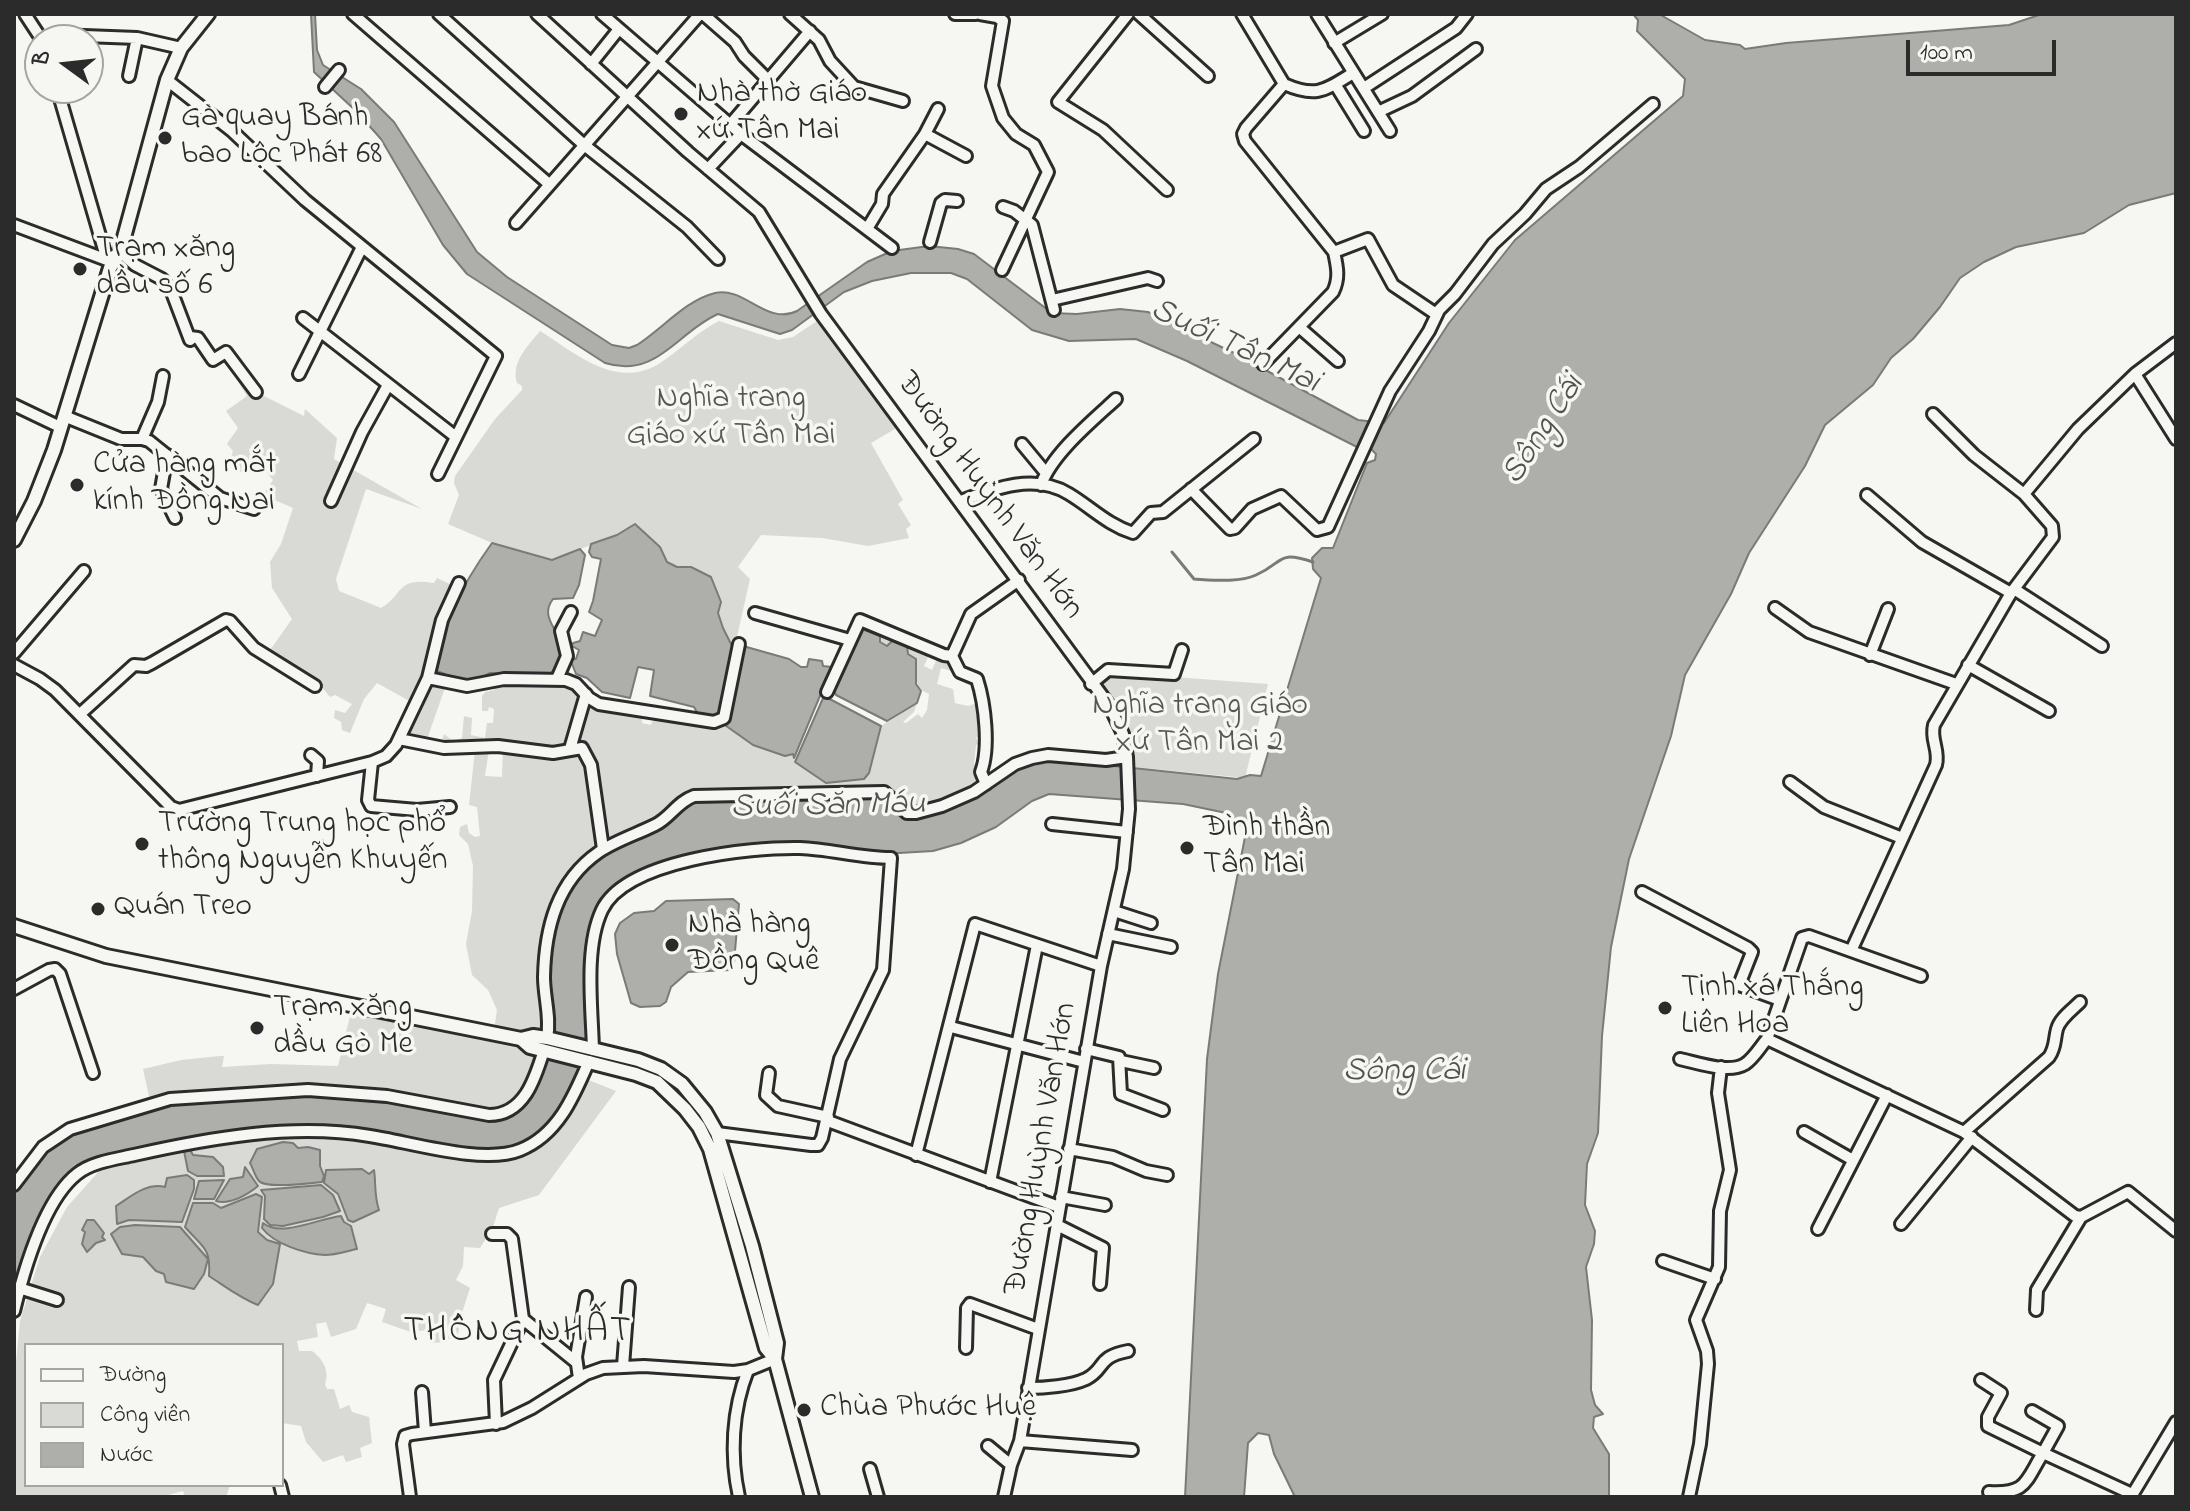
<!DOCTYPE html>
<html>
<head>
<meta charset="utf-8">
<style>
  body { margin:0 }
  #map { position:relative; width:2190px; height:1511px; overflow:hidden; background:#f6f6f2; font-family:"Indie Flower",sans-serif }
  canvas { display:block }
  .frame { position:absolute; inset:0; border:16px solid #2b2b2b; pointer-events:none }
  .legend { position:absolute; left:24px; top:1343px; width:260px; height:144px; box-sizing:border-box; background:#f6f6f2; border:2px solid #a5a5a2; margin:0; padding:10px 14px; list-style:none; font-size:24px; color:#2b2b2b }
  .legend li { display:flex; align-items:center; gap:16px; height:40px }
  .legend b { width:40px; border:2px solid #a5a5a2 }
  .north { position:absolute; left:24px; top:24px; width:80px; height:80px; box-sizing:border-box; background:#f6f6f2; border:2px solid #a5a5a2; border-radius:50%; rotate:285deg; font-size:22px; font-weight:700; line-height:32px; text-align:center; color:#2b2b2b }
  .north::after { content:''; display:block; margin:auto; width:28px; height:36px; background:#2b2b2b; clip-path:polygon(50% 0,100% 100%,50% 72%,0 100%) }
  .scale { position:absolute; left:1906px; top:40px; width:150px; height:36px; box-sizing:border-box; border:4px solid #2b2b2b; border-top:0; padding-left:10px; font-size:24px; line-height:28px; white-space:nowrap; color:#2b2b2b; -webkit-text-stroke:6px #f6f6f2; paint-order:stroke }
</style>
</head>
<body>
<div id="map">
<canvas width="2190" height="1511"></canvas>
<div class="frame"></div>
<ul class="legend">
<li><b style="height:10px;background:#f6f6f2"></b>Đường</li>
<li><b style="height:22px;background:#d9d9d5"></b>Công viên</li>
<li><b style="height:22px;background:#aeaeab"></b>Nước</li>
</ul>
<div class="north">B</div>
<div class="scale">100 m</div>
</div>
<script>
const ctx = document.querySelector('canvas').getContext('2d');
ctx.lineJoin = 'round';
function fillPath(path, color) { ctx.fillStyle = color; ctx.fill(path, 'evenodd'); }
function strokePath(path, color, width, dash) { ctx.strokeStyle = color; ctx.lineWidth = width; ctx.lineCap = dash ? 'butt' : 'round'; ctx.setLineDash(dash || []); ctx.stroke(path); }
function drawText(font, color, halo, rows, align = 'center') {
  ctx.font = font + ' "Indie Flower",sans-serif'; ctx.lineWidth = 7; ctx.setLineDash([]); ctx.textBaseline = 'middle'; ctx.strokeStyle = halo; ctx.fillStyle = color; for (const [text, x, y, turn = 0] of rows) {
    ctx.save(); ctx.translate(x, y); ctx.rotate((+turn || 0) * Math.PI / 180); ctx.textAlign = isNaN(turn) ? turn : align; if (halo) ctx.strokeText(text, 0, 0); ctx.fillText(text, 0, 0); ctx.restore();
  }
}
const green = new Path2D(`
  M820,319l80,107 -29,17 32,57 -5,4 13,21 -5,4 3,9 -41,8 -46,-8 -61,-3 -23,32 12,12 -16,71 -11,-22 -5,-15 -27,-46h-14l-10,-5 -7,-15 -25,-23 -18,11 -65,25 -60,-17 -44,-19 11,-29 -5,-12 1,-7 40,-57 27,-29v-4l-5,-3c-6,-21 10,-36 23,-52 38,24 79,61 123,30 19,-13 36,-30 56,-40l59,19 15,-3z
  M236,369l20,23 48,24 1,-7 32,29 -3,21 88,50 -56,-20 -30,90 3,12 42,17c24,-14 14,-31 53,-25l3,-5 17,8 -29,91 -12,26 -36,-20 -13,16 -14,34 -8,-3 -1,-8 -7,-4 1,-8 10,3 7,-9 -17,-9 -5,2 -9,-11 -53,-33 24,-34 -20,-31 -2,-26 11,-18 12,-36 -30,-13 10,-15 -17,-20 -9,10 -10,3 -6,-15 2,-7 -6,-7 11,-16 -12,-17 21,-15 -15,-24z
  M860,625l51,20 18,10 -5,11 8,4 5,-12 12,3 6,11 -14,-4 -4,16 16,5 2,14 13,3 9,-3 5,34h-6l3,7 -3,1 -2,19 7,-1 2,20 -14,9 -2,-4 -8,4 1,2c-16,8 -34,16 -51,15l-15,-16 -9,-5h-99l-94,5 -9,2 -19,20 -85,48 -12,13 -14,26 -9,130 -23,4 -27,-5 3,-21 -9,-20 -16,-15 -6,-31 6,-33 1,-45 -5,-22 -9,-9 1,-8 7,-3 2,9 6,4 5,-1 -3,-29 -8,-2 6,-55 14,-1 -4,27 17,1 1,-27 64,3 20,-51 55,13v8l9,2 2,-5 5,1 1,-4 63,6 31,22 32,11 8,-2 2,8 31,21 38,-4 5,-6 12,-47 36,-23 -3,9 -11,10 3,1 12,-9 4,4 5,-8 2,-16c-18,-7 -10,-20 -13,-35l-36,-17v-6l-17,-7 -3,7 -3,-2z
  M1108,672l160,12 -23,94 -111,-11 -4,-29 -9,-24 5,-5v-5l-22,-12 -6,-10z
  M430,681l16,4 -20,57 -22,-6z
  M494,683h74l14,12 -15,51 -15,3 -111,-5 3,-10 10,8 8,-4 2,-22 8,2 -1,17 14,3 2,-15h6l1,-14 -5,-2 -1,4h-6v-15l3,-4 9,-2z
  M351,1012l166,30 22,12c-10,27 -14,47 -43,58l-346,-11 -7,-32 38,-9 39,-4h4l-2,11 49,-3 67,2z
  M586,1079l30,12 -77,104 -40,13 -6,19 -13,21 -16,-1 -1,19 -7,14 14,8 -9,28 -3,19 -15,7 -11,1 -4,-13 -17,2 -29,-10 4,-13 -19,-6 -11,26 -25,8 -5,-15 -10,2 2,13 -21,4 2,10h13c11,8 18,20 13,33l2,5h7l6,20 9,-4 3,7 17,5 3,26 -12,5 2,9 -16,5 -3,-7 -20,7 -17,-20 -5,-16 -19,-3v-78h-256v140h204l-4,12h-41l-2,-6 -22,6h-146l-1,-114 6,-62 20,-64 27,-50 34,-38 68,-17 117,-17 53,1 53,7 74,15 40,1 25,-8 11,-8 26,-29z`);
const water = new Path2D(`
  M311,14h4l2,36 6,15 38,24 33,33 83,130 30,25 105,68 17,3 8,-3c25,-16 49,-45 78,-52 29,-7 52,33 82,18l70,-49 25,-11 37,-5 29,3 16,5 78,59 25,1 43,-5 28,3 86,41 124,67 26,3 65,-100 66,-83 168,-144 2,-17 -48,-48 1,-11 -5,-6h26l46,26 35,5 5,4 41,-6 223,-18 33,-11h134v179l-47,12 -45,28 -68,14 -32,15 -24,16 -20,29 -27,32 -22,19 -18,27 -48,40 -20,41 -56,87 -18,41 -46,81 -14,61 -42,123 -18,88 -9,89 -4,97 -11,31 -2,41 10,26 -1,13 -8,23 6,53 -1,70 4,15 8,9 -9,3 -1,11 16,26v43h-314l-21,-43 -5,-19 -11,-2 -10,10 -4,54h-59l22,-438 11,-85 29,-147 -9,-3 -7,-10 -48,-10 -134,-10 -17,7 -36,26 -35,16 -28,8 -51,3 -99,-10 -36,1 -80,18 -67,43 -13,150 -17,40 -21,30 -33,22 -38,4 -66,-13 -126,-11 -198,35 -25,20 -49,112v-104l13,-21 18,-21 26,-17 99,-29 120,-10 82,4 125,22 20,-8 9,-10 22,-53 4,-22 -3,-67 7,-43 19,-39 30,-25 89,-53 189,-4 34,22 103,-52 28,-6 189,20 13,-4 11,1 60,-198 -8,-9 -1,-11 10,-10h11l34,-85 8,-3 1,-6 -4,-4 -13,-2 -172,-87 -51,-22 -67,2 -37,-11 -65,-51 -16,-6h-40l-39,8 -28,11 -52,38 -12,4 -62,-20c-41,18 -61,65 -113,49l-138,-89 -24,-29 -62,-106 -25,-28 -42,-39z
  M635,524l25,23 7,15 10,5h14l20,10 10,25 -3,11 5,15 11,22 -13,66 -7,2 -15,-2 -5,-9 -44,-11 4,-26 -16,-3 -8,31 -28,-6 -15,-14 -11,-4 -6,-15h6l3,-9 -7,-4 1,-3 7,-2 3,-9 12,4 7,-16 -13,-8 4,-11 8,-42 -9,-2 -3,-5 2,-8 26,-9z
  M492,543l60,17 28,-11 5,6 -6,30 -6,13 -20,1c-14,18 6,30 8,47 1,8 -3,18 -6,26l-8,2 -57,-1 -14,7 -13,1 -26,-10c2,-45 29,-92 55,-128z
  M862,629l18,7v6l7,4 5,-5 15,5 1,8 8,5v25l5,7 -4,12 -30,18 -51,-26 -2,-6z
  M743,646l46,13 12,8h6l2,-8 13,2 1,5 9,1 -38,91 -1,-4 -8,2 -32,-11 -31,-22z
  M824,696l57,30 -12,47 -5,6 -38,4 -31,-21z
  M733,899l6,5 -5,59 -4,7 -42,2 -17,15 -5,15 -6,4 -20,1 -9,-4 -14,-49 -2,-20 5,-11 14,-10 20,-2 12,-10z
  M283,1142l10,1 5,5 10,-1 12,3v16l4,10 -2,6c-12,1 -56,7 -63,-1 -4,-4 -6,-13 -9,-18l7,-14z
  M189,1148l4,7 20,2 10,10 1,9h-27l-9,-5 -4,-20z
  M245,1167l13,19c-11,9 -28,19 -42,15l14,-22 13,-2z
  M362,1169l7,5 5,-4c2,13 0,26 5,40l-26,12 -5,-2 -10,-26 -14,-11 2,-13z
  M187,1175l7,5v9l-12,33 -53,-2 -12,4 -1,-18c14,-9 31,-24 49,-19l2,-9z
  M224,1180l-10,19h-20l5,-18z
  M321,1185l12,10 7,16 -17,6 -40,9 -13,-1 -6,-6 1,-23 -4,-6z
  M256,1194l6,3 -4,35 9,8 13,4 -7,40 -15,21c-18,-7 -32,-18 -49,-29 2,-29 -6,-28 -24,-49l8,-24h20l8,5z
  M341,1216l3,6 7,4 6,23c-10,2 -22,6 -32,6 -20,-1 -51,-11 -63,-27l1,-5c18,15 57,-5 78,-7z
  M87,1220h7l10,13 -2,4 3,3 -9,3 -9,9 -5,-8 3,-12 -3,-2z
  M135,1225l45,2 28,32 -4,15 -10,15 -28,-7 -2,-8 -8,-3 -13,-14 -21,-3 -11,-20 9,-7z`);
const stream = new Path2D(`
  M1172,552l22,27c18,1 45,4 62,-4 29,-13 20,-25 57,-13`);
const minor = new Path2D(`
  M25,14l17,26
  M353,14l196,170
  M439,14l144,130 104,83 31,32
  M537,14l151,138 71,60 62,102 288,391 14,29 4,23 2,52 -6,60 -22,97 -81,475 -9,24 -7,32
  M602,14l139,120 151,114
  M703,14l32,28 9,14 24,24
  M790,14l29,26 11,21 24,26 49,14
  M955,14h21
  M980,14l17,3 6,4 -11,65 11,32 13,16 18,11 14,27 -46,98
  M1128,14l-70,88 45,28 64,60
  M1139,14l69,62
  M1242,14l42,70 -38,44 -3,6 2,7 89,111c3,14 6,26 -1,40l-70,72
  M1317,14l73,117
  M58,35l79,3 44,10
  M1334,43l48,-29
  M591,64l28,-35
  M129,76l8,-38
  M167,80l65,51 73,69 191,156 -58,118
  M1284,84c32,14 40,7 69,-11
  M1335,84l29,47
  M325,87l14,-17
  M57,88l50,172
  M1364,88l92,-60 11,-14
  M1378,112l34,-16 64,-47
  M730,125l80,-94
  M925,134l41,22
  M708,169l33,-35
  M1003,207l11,4 18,14 22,85
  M516,223l184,-209
  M14,225l93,35 13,-8 15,13 27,14 9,11 19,50v-3l8,1 15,22 13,-8 30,40
  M867,229l15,-25 1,-10 42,-60 13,-25
  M930,242l11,-39 4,-3 12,1
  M1334,252l34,-13 25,46 43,29
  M1052,300l96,-22 9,3
  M303,318l153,119
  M1299,327l39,34
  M2176,343l-41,31 41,65
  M299,374l63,-127
  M14,405l46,22
  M1933,414l41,41 50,39
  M64,416l57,23h21l7,2 71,57 34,11
  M142,439l16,-37 5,-26
  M1022,444l24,29
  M167,455l-6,34 14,29
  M1041,485c11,-31 51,-64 75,-86
  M1191,489l39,40 5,-1 17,-19 29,-13 36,34 11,-3 62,-136 39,-60 10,-21 16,-16 38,-50 32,-30 21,-25 33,-22 74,-63
  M1867,495l55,47 89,51
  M331,501l31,-69 26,-47
  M961,501c34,-13 74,-28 108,-7 23,14 39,31 64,39l18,-20 12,-1 91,-73
  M2014,589l88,57
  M1775,608l34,24 147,52
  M755,613l95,27
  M14,653l70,-82
  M1870,655l18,-46
  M952,656l8,16 17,7c8,25 13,69 4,93l5,12
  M14,665l26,14 15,11 116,117 8,3 193,-48 14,-6 10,-11 32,-67 14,-58 17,-37
  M1968,665l81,46
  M428,678l39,8 37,-7 62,1 10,4 13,14 10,6 115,18 10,-4 15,-74
  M557,679l10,-23 -6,-25 10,-19
  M1091,684l17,-14 66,4 8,-24
  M827,692l33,-72 84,35 8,1 19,-42 48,-34
  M80,714l54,-49 12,1 6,-3 74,-43 4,1 24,27 61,38
  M399,739l45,9 54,-2 55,7 29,-5 9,17 12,84
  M570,749l16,-55
  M311,755l7,6 -1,15
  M372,762l-4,38 3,6 46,4 33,-3
  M1790,782l34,25 78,31
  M1052,824l75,8
  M1642,892l106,56 4,4 -13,33 41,15
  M1114,911l37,12
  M1108,934l63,13
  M1851,951l70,25
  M14,989l35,-19 6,-1 5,5 33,99
  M951,1027l133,35
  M547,1038c4,-20 -3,-41 -3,-61 1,-49 13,-96 55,-125 16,-11 38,-18 56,-27 15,-7 22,-23 39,-29l190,-4 23,21h9l26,-7 32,-14 41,-28 17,-6 16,-3 58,5 21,-3
  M1767,1039l35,-101 7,-2 42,15 85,-186c4,-15 -6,-25 -2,-40l77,-132 42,-56 -1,-11 -28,-32 54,-65 57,-55
  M1086,1049l33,8 2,37 42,16
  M593,1050c-1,-42 -9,-102 9,-140 24,-50 148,-63 198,-62 30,1 60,10 91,10l-8,112 -43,89 -18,79 -4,7h-7l-94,-12
  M1680,1059c18,4 49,15 65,5 9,-6 15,-17 22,-25l197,93 111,84 6,1 47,-25 48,39
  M1121,1061l33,7
  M769,1073l-3,22 12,11 50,11
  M828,1121l231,86
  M1804,1132l49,28
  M1964,1132l85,-75c7,-10 5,-17 8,-28 3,-11 15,-19 23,-27
  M1069,1149l44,8 33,14 21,4
  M916,1155l59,-231 126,42
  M990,1182l47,-237
  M14,1185l29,-38 27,-18 100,-30 138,-9 79,6 102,19c35,0 46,-36 55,-65
  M1061,1197l44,8
  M1901,1224l71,-87
  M1057,1225l46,23 -3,36
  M1818,1229l69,-134
  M492,1234h15l5,5 11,80 53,43
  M1663,1261l52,18
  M19,1288l38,12
  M2036,1310l1,-20 44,-73
  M14,1311c10,-41 30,-111 63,-137 15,-12 39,-15 57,-19 76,-17 158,-32 236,-19 40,6 113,29 150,14 38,-15 54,-54 69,-89
  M966,1348l1,-40 3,-4 68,25
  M623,1366l6,-79
  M579,1378l-3,-21 10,-60
  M1981,1380l20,13 -13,24v9l55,27 15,-27 -26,-15
  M1028,1388c16,0 43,-2 58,-9 20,-10 10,-22 42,-28
  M422,1392l3,40
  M496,1424l-2,-44 29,-61
  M1020,1441l112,9
  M988,1446l23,19
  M870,1469l8,28
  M280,1485l3,12
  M1989,1492c38,2 36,-10 54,-39l89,41
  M410,1497l-7,-53 2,-8 7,-2 91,-12 29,-14 54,-34 17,-6 41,-2 90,6 14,-2 27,-11
  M739,1497c-9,-41 -7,-87 9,-127
  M1689,1497l11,-53 8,-80 -1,-13 -11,-31 23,-53 1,-56 10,-41 -12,-77 3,-26
  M2131,1497l45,-75`);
const major = new Path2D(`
  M14,540l20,-39 20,-51 56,-182 10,-16 47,-172 14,-32 27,-34
  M14,926l92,30 415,83 12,-3 14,2 91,22 23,9 21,15 23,28 12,21 35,113 25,97 -2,16 37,138
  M521,1039l9,8 106,27 21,8 28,27 14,18 11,22 56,199 9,11`);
const markers = [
  [681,114,8,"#2b2b2b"],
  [165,138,8,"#2b2b2b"],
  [80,269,8,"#2b2b2b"],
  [77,485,8,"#2b2b2b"],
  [142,844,8,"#2b2b2b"],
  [1187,848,8,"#2b2b2b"],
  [98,909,8,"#2b2b2b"],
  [672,945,8,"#2b2b2b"],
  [1665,1008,8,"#2b2b2b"],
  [257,1028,8,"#2b2b2b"],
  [804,1410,8,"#2b2b2b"]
];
const poiNames = [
  ["Nhà thờ Giáo",697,96],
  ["xứ Tân Mai",697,133],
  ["Gà quay Bánh",181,120],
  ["bao Lộc Phát 68",181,157],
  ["Trạm xăng",96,251],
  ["dầu số 6",96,288],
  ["Cửa hàng mắt",93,467],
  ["kính Đồng Nai",93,504],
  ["Trường Trung học phổ",158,826],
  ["thông Nguyễn Khuyến",158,863],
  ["Đình thần",1203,830],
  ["Tân Mai",1203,867],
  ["Quán Treo",114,909],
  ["Nhà hàng",688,927],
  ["Đồng Quê",688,964],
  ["Tịnh xá Thắng",1681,990],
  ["Liên Hoa",1681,1027],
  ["Trạm xăng",273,1010],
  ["dầu Gò Me",273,1047],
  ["Chùa Phước Huệ",820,1410]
];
const parkNames = [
  ["Nghĩa trang",731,401],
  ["Giáo xứ Tân Mai",731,438],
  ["Nghĩa trang Giáo",1200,708],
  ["xứ Tân Mai 2",1200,745]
];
const streetNames = [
  ["Đường Huỳnh Văn Hớn",988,497,54],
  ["Đường Huỳnh Văn Hớn",1043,1149,-80]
];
const waterNames = [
  ["Suối Tân Mai",1234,348,25],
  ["Sông Cái",1545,431,-57],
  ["Suối Săn Máu",828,808,-1],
  ["Sông Cái",1404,1073]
];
const quarterNames = [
  ["THỐNG NHẤT",518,1334]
];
fillPath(green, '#d9d9d5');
fillPath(water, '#aeaeab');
strokePath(water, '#7a7a78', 2);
strokePath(stream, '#7a7a78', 3);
strokePath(minor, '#2b2b2b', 16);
strokePath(major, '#2b2b2b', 18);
strokePath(minor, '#f6f6f2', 10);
strokePath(major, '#f6f6f2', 12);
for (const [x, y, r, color] of markers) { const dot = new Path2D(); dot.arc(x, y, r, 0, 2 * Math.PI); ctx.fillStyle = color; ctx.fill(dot); strokePath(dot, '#f6f6f2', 3); }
drawText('32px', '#2b2b2b', '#f6f6f2', poiNames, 'left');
drawText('32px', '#565656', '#f6f6f2', parkNames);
drawText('32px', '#2b2b2b', '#f6f6f2', streetNames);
drawText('italic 34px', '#525251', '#f6f6f2', waterNames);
ctx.letterSpacing = '2px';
drawText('36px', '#2b2b2b', '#f6f6f2', quarterNames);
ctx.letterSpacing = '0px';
</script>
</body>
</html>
